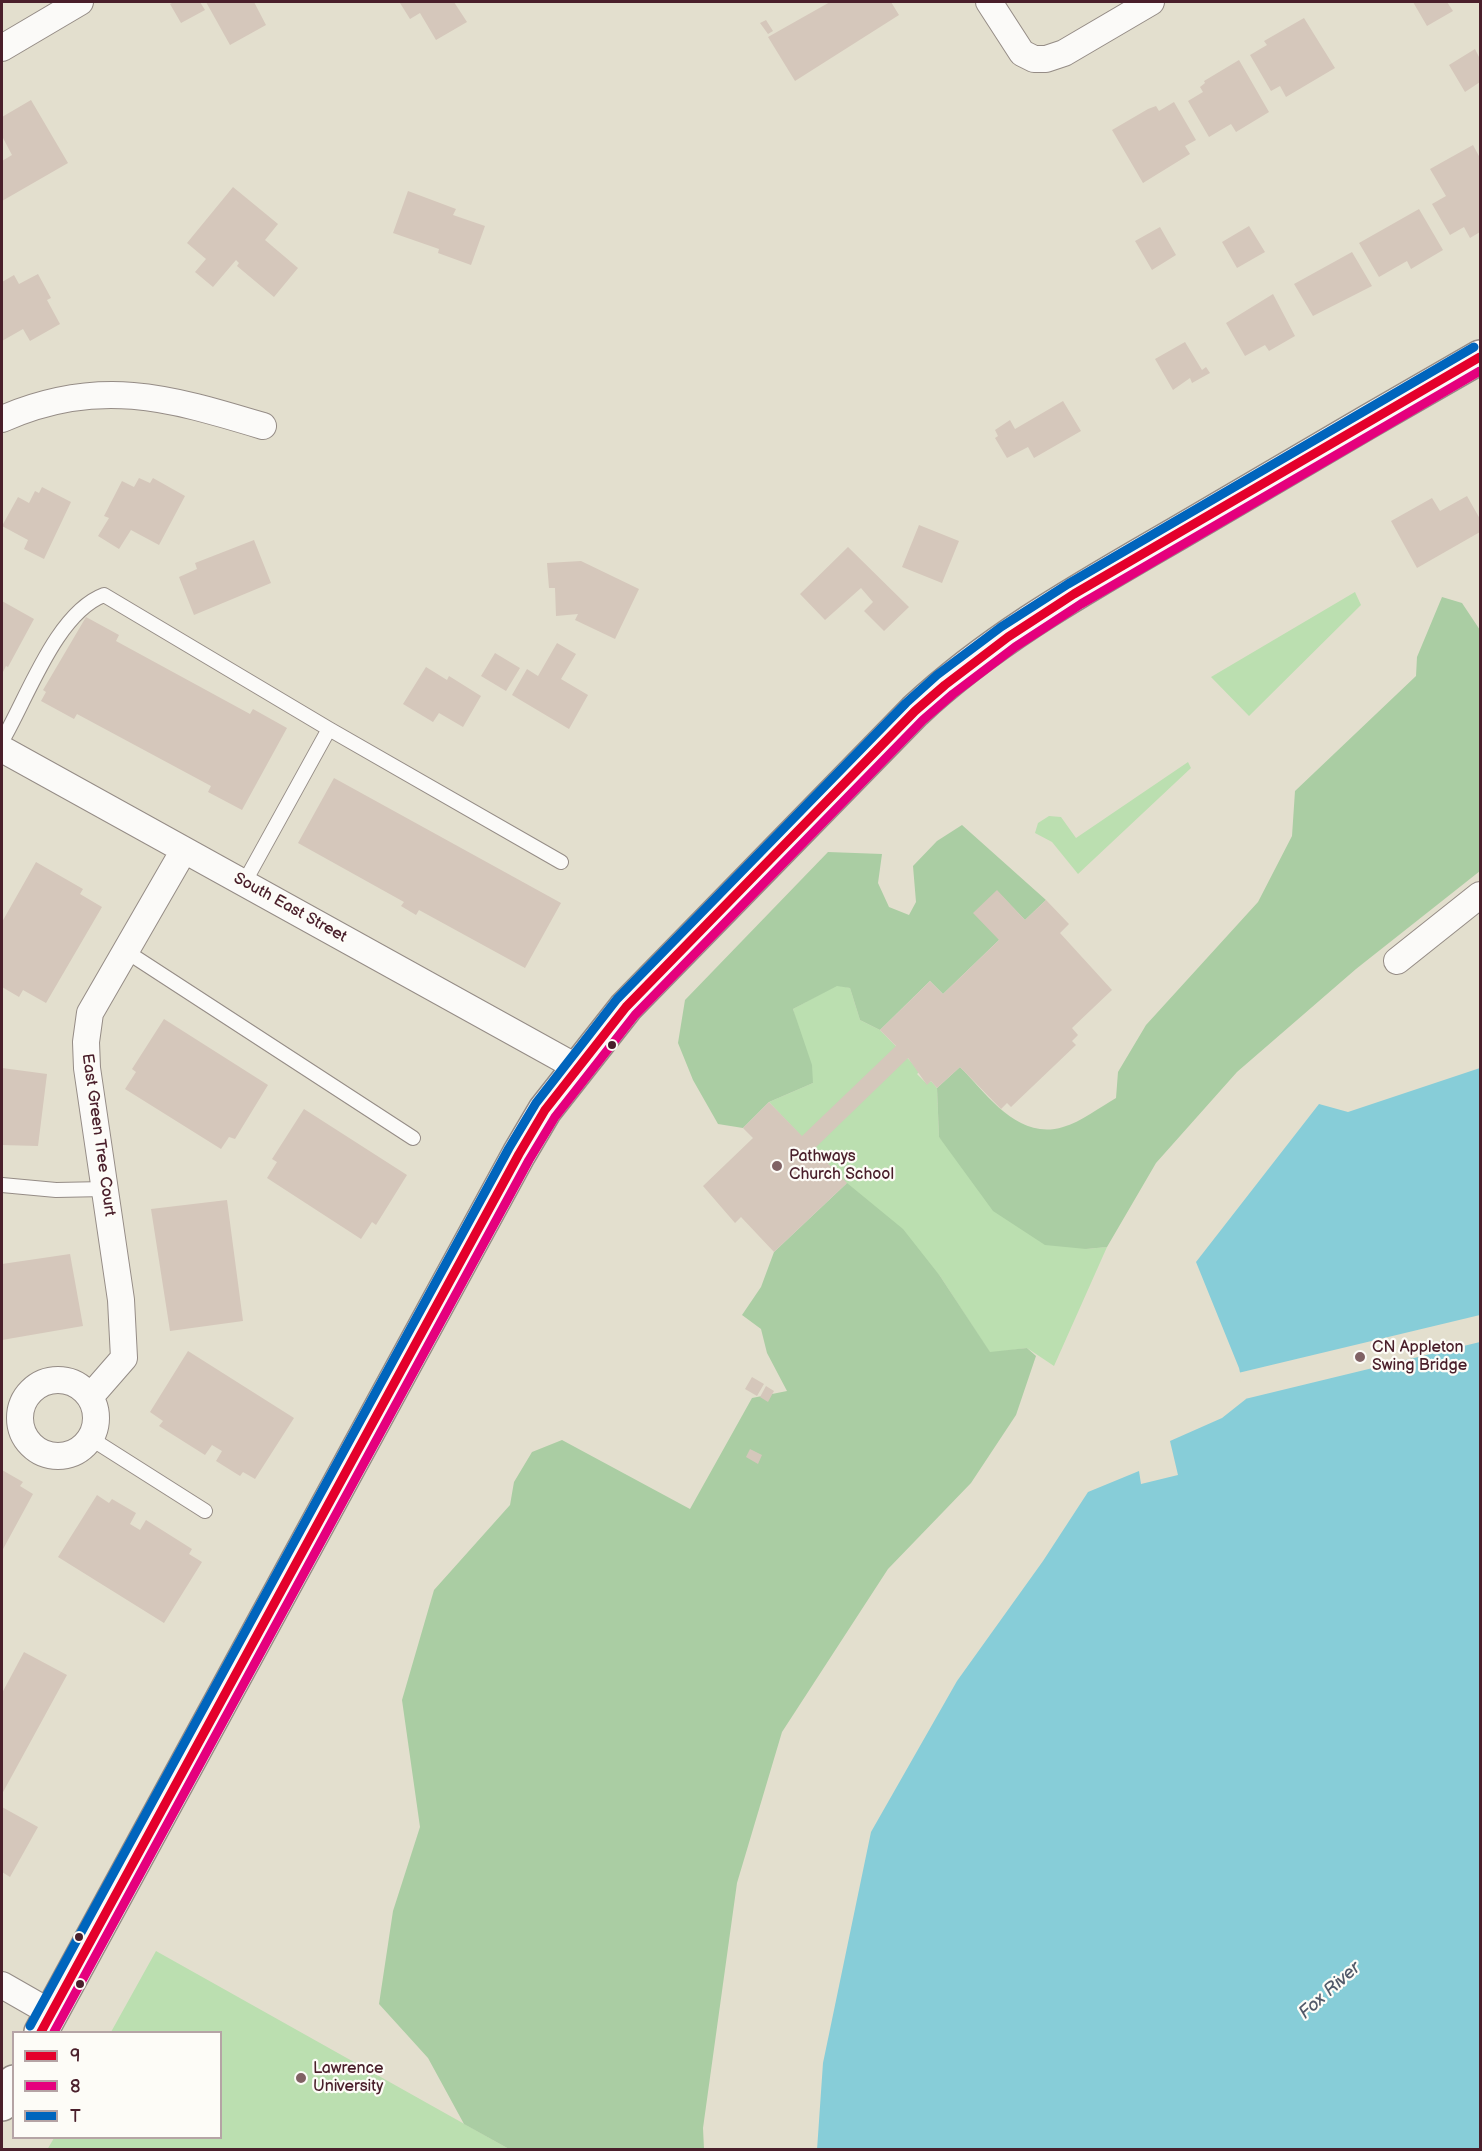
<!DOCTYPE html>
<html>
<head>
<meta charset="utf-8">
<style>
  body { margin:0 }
  #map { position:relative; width:1482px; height:2151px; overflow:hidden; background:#e3dfce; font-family:"Balsamiq Sans",sans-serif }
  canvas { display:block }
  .frame { position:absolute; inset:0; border:3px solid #4a1f2b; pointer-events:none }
  .legend { position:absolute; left:12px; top:2031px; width:210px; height:108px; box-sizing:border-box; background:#fdfcf7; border:2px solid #b5a4a5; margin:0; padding:8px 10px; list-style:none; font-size:18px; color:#4a1f2b }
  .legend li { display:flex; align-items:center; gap:12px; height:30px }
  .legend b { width:30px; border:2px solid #b5a4a5 }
</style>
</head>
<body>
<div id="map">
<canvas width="1482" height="2151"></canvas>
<div class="frame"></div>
<ul class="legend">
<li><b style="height:8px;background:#e4002b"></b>9</li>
<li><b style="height:8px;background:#e5007d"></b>8</li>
<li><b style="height:8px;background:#0065bd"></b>T</li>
</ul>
</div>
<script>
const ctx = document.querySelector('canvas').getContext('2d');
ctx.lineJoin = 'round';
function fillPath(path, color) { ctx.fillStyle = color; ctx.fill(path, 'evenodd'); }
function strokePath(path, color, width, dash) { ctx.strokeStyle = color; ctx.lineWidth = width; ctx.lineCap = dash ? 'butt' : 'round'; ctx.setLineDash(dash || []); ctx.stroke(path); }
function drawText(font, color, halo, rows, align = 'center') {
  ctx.font = font + ' "Balsamiq Sans",sans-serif'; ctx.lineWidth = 4.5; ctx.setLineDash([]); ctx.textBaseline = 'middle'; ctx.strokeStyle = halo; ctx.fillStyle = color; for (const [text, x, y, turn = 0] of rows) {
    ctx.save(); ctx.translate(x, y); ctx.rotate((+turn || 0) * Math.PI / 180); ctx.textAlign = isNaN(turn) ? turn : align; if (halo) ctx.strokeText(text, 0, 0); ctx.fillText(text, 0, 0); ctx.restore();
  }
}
const green = new Path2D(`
  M1355,592l6,13 -112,111 -38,-39z
  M1188,762l3,6 -113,106 -26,-32 -17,-9 3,-10 11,-7 12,1 15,21z
  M837,985l13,3 10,32 20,10 40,41 -3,3 10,10 4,-3 6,7 2,49 147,112 21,-2 -53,119 -27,-18 -37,5 -50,-77 -91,-89 -80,-85 44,-19 -20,-74z
  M156,1951l353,198 -462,1 7,-12h166v-106h-109z`);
const forest = new Path2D(`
  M1442,597l20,6 18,27v241l-124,98 -119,103 -81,91 -49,84 -21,2 -41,-4 -52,-34 -54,-74 -2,-49 23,-21c27,27 58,74 103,60 18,-5 37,-20 53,-29l2,-26 28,-47 112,-123 34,-66 3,-45 121,-115 1,-19z
  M962,825l84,75 -21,20 -28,-29 2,49 -56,54 -13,-13 -50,49 -20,-10 -10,-32 -13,-2 -44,23 19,56 1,18 -44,19 -26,26 -25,-4 -25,-44 -15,-37 7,-43 143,-148 54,2 -4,29 11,24 20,8 7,-13 -3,-36 24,-25z
  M847,1183l56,46 37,47 50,76 37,-4 9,8 -20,59 -45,68 -83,86 -106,163 -45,151 -34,245 1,21h-195l-45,-25 -36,-66 -49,-54 14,-93 27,-84 -18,-127 32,-110 76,-85 4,-23 18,-30 30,-12 128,69 62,-111 35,-7 -20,-38 -6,-24 -19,-14 19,-28 13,-35z`);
const water = new Path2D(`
  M1480,1068v1081l-663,1 6,-87 48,-231 86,-151 86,-120 45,-69 51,-21 2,13 37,-9 -8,-34 52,-23 24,-19 -7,-31 -43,-106 123,-158 29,8z`);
const pier = new Path2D(`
  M1480,1315v27l-235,57 -7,-26z`);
const building = new Path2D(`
  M174,2h26l5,8 -24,13 -11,-19z
  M206,2h48l12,23 -36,20z
  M402,2h52l13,20 -31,18 -16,-27 -10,6 -10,-16z
  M830,2h61l8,13 -104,66 -27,-44z
  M1413,2h34l6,9 -26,15z
  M1304,18l31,50 -49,29 -6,-11 -9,5 -21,-36 17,-10 -3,-4z
  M766,20l7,11 -5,3 -8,-11z
  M1475,49l5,10v23l-15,10 -16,-27z
  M1239,60l30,52 -33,20 -5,-8 -22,13 -21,-36 15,-9 -3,-5 5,-4 -1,-2z
  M31,100l37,63 -66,38v-40l10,-6 -10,-19v-19z
  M1174,102l22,38 -11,6 5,8 -47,29 -31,-53 36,-21 8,-3 3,5z
  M1473,145l7,13v74l-10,6 -6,-11 -14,8 -18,-31 14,-8 -16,-27z
  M233,187l45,37 -13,16 33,28 -24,29 -37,-31 2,-3 -3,-3 -23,27 -18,-15 11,-13 -19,-16z
  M408,191l48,18 -3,6 32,11 -14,39 -33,-12 1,-4 -46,-16z
  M1419,209l24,41 -32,19 -4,-8 -28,16 -20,-34z
  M1249,226l16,26 -28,16 -15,-26z
  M1160,227l16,28 -24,15 -17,-29z
  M1352,252l20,34 -59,30 -19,-32z
  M38,274l13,24 -4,2 13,24 -30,17 -7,-12 -21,12v-59l12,-7 5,9z
  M1273,294l22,42 -26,15 -4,-6 -20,11 -19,-33z
  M1185,342l17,28 4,-3 4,6 -18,10 -2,-5 -17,12 -18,-31z
  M1063,401l18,30 -47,27 -6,-11 -21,11 -12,-20 3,-2 -3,-6 15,-10 5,9z
  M139,478l11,5 3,-5 32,18 -26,49 -28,-15 -12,19 -21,-13 11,-18 -5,-2 18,-35 12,6z
  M42,487l29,15 -27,57 -20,-10 4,-9 -26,-14 16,-29 11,6 6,-12 4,2z
  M1467,496l13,23v13l-63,36 -26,-47 41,-23 8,13z
  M919,525l40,16 -17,42 -40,-16z
  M254,540l17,43 -77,32 -15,-38 18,-8 -2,-6z
  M848,547l61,60 -25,24 -20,-20 9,-9 -12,-14 -36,32 -25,-26z
  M581,561l58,28 -24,50 -40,-19 3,-6 -22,2 -1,-28h-6l-2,-25z
  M2,601l32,18 -26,48 -2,-1 -4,8z
  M86,617l33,18 -3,6 134,73 3,-5 34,19 -45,82 -34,-18 3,-6 -134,-72 -3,5 -33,-18 5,-9 -3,-2z
  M557,643l19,11 -15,25 27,16 -19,34 -57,-34 15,-26 11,7z
  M495,653l25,15 -14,23 -25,-15z
  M426,667l21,13 2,-4 32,20 -18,31 -24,-14 -6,9 -30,-18z
  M334,778l227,125 -36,65 -106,-58 -3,5 -15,-9 3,-4 -106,-59z
  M36,862l47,27 -3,5 22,13 -56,96 -23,-13 -4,7 -17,-10v-65z
  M997,890l28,30 21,-20 23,24 -9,9 52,57 -40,38 6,7 -6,6 4,4 -65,62 -4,-4 -6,6 -41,-42 -23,21 -6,-7 -4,4 -19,-27 -94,91 33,34 -73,69 -33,-35 -6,6 -32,-37 50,-48 -10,-10 26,-26 33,34 94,-90 -16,-16 50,-49 13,13 56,-54 -26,-27z
  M164,1019l104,66 -33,54 -6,-2 -8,12 -96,-60 11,-17 -4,-3z
  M2,1068l45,6 -9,72 -36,-1z
  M304,1109l103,66 -31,50 -4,-3 -11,17 -94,-61 10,-16 -5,-3z
  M227,1200l16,121 -73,10 -19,-122z
  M70,1254l13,72 -81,14v-76z
  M188,1351l106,67 -39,61 -12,-7 -3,4 -24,-15 6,-10 -10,-6 -7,10 -46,-29 4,-5 -13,-9z
  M752,1377l12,7 -7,12 -12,-7z
  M766,1386l8,5 -6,11 -8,-5z
  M750,1449l12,6 -4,9 -12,-7z
  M2,1470l21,12 -3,4 13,8 -31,57z
  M97,1495l12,8 3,-4 24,14 -6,11 10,6 6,-10 46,29 -3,5 13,8 -38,61 -106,-66z
  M24,1652l43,23 -65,119v-101z
  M2,1807l36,20 -28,50 -8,-5z`);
const service = new Path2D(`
  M2,741c25,-42 54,-128 102,-146l225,134 232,133
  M244,883l85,-154
  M124,950l289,188
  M2,1185l54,5 49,-1
  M90,1438l115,73`);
const minor = new Path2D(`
  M989,2l33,51 12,6h12l18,-6 87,-51
  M2,48l78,-46
  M2,419c97,-42 165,-22 261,7
  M2,749l576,319
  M1397,961l83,-66
  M20 1418a38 38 0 1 1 76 0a38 38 0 1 1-76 0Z
  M90,1397l34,-39 -3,-58 -34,-232 -1,-26 4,-29 94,-163
  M2,1985l49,28`);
const tertiary = new Path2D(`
  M41,2032l478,-878 26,-44 81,-103 289,-296c78,-73 170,-124 263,-178 100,-59 201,-118 302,-176
  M2,2104l12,-22`);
const bus1 = new Path2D(`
  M41,2032l478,-878 26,-44 81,-103 289,-296 30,-26 63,-48 66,-43 406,-237`);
const bus2 = new Path2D(`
  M54,2032l475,-872 26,-43 80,-102 288,-295 30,-26 62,-47 66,-43 399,-233`);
const bus3 = new Path2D(`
  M30,2026l479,-878 27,-45 81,-104 289,-296 31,-28 64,-48 67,-43 406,-237`);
const markers = [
  [612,1045,5,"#4a1f2b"],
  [777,1166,6,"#806264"],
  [1360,1357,6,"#806264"],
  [79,1937,5,"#4a1f2b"],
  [80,1984,5,"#4a1f2b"],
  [301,2078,6,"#806264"]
];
const streetNames = [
  ["South East Street",290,908,29],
  ["East Green Tree Court",98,1135,82]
];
const poiNames = [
  ["Pathways",789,1157],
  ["Church School",789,1175],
  ["CN Appleton",1372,1348],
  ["Swing Bridge",1372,1366],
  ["Lawrence",313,2069],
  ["University",313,2087]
];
const waterNames = [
  ["Fox River",1330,1991,-42]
];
fillPath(green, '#bbdfb0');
fillPath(forest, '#aacda3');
fillPath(water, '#87cdd8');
fillPath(pier, '#e3dfce');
fillPath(building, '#d5c7bb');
strokePath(service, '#958c86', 16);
strokePath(minor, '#958c86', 28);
strokePath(tertiary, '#958c86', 36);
strokePath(service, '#fbfaf8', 14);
strokePath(minor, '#fbfaf8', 26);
strokePath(tertiary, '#fbfaf8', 33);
strokePath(bus1, '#e4002b', 9);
strokePath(bus2, '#e5007d', 9);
strokePath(bus3, '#0065bd', 9);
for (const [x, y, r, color] of markers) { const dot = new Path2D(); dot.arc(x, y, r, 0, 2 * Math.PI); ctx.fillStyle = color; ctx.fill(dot); strokePath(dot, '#fdfcf7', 2); }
drawText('16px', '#4a1f2b', '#fdfcf7', streetNames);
drawText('16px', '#4a1f2b', '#fdfcf7', poiNames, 'left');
drawText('italic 18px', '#515969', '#fdfcf7', waterNames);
</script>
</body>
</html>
